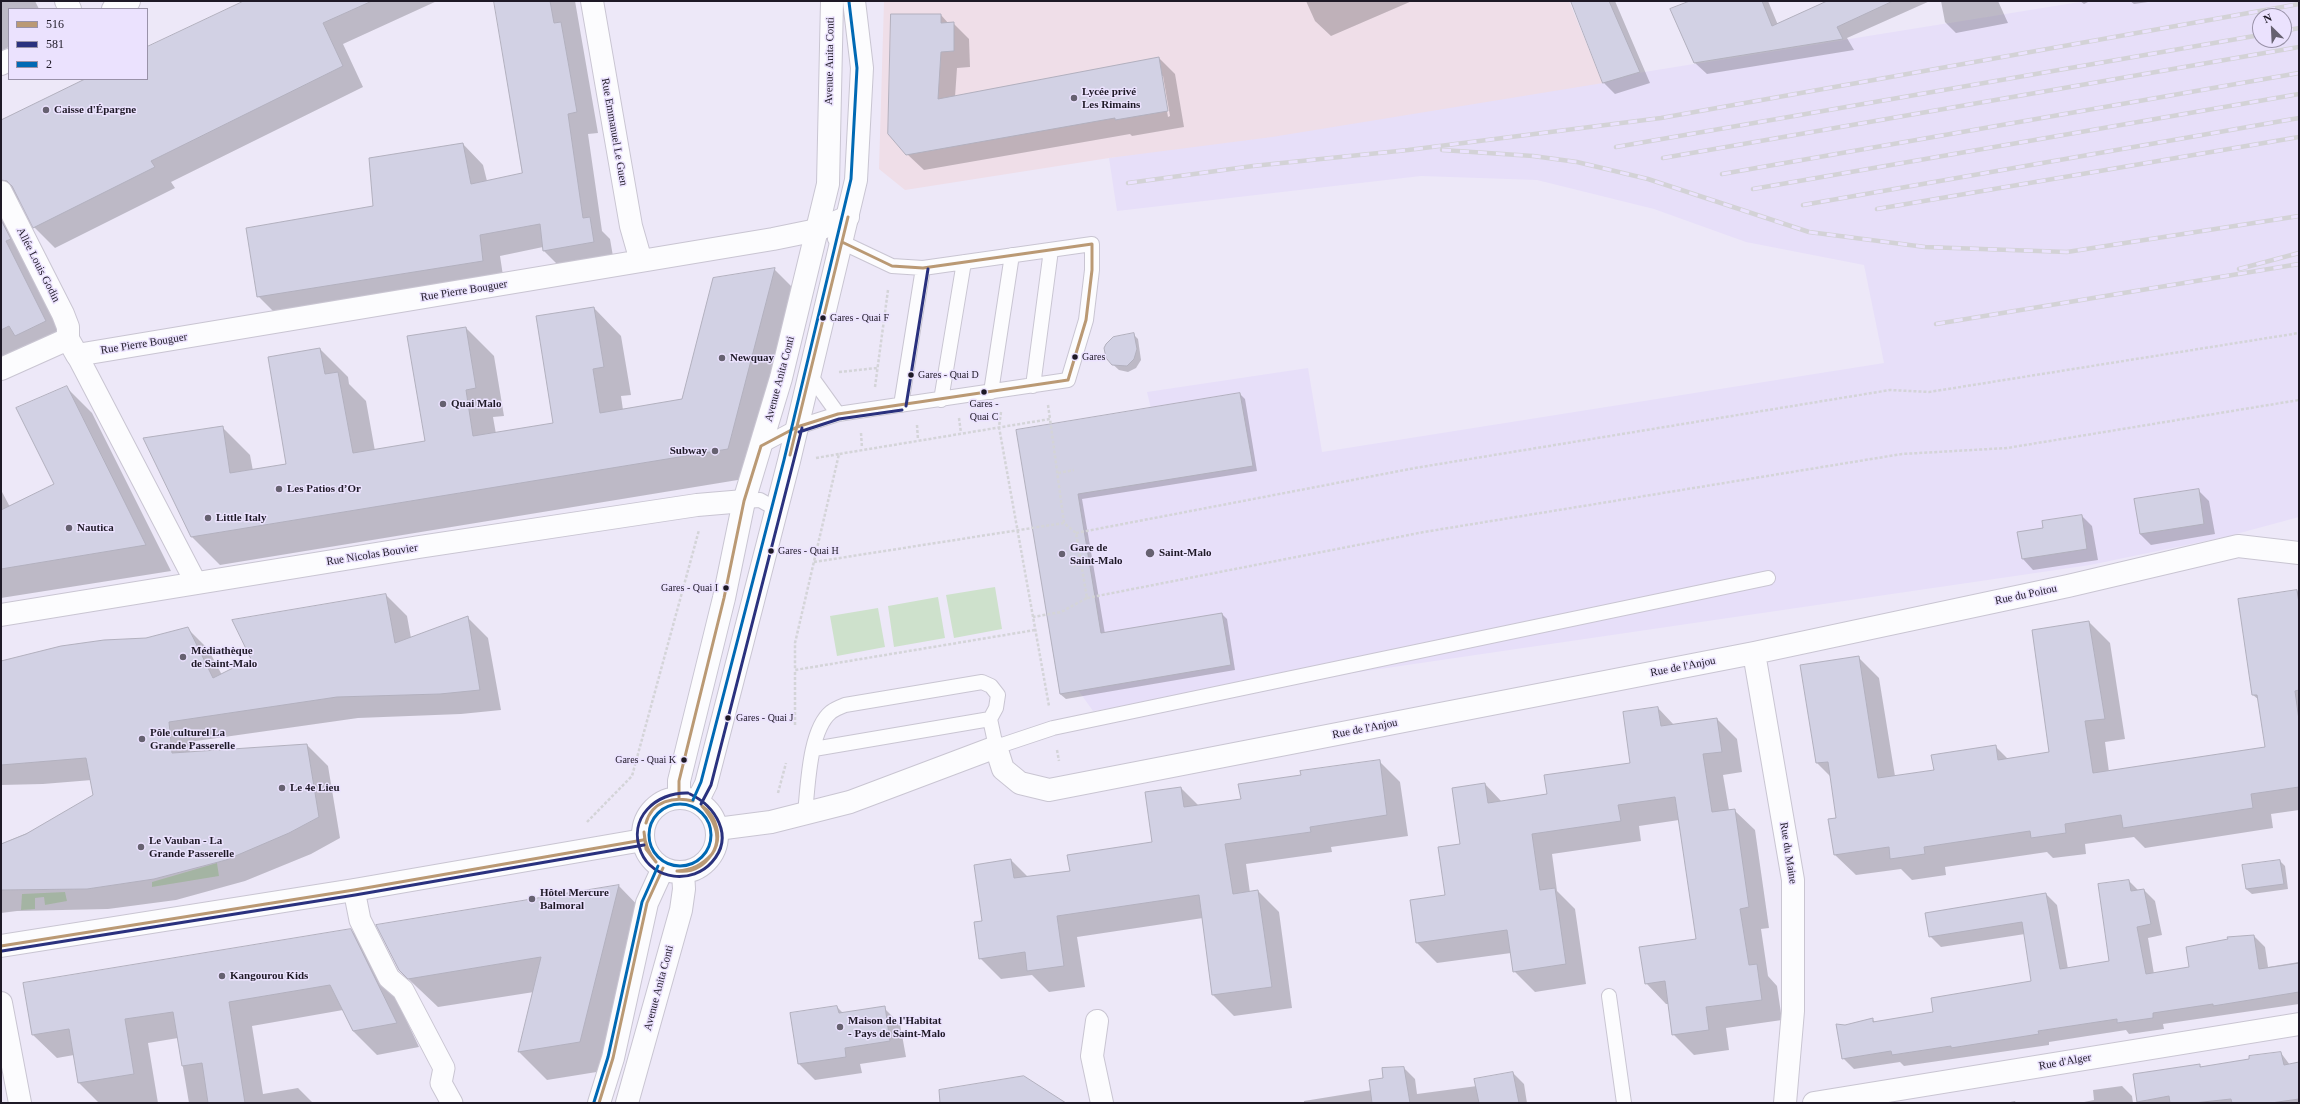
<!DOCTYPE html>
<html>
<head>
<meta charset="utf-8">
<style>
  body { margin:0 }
  #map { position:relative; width:2300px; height:1104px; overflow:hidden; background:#ede8f8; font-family:"Times New Roman",serif }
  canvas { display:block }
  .frame { position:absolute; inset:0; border:2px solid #1e1926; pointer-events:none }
  .legend { position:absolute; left:8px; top:8px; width:140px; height:72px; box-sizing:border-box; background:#ebe2fe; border:1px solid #9992a8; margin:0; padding:5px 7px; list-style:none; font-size:12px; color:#1e1926 }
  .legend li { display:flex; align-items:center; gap:8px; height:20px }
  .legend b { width:20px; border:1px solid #9992a8 }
  .north { position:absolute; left:2252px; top:8px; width:40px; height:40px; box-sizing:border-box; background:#ebe2fe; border:1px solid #9992a8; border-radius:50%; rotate:336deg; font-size:11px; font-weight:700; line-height:16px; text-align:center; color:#1e1926 }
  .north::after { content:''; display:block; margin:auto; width:14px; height:18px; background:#666170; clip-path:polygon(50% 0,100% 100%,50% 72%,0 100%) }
</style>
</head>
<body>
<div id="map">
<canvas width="2300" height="1104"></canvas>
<div class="frame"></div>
<ul class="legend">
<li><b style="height:5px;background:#ba9974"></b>516</li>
<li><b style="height:5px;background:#2a317e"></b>581</li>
<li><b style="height:5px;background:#0069b4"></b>2</li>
</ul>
<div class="north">N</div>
</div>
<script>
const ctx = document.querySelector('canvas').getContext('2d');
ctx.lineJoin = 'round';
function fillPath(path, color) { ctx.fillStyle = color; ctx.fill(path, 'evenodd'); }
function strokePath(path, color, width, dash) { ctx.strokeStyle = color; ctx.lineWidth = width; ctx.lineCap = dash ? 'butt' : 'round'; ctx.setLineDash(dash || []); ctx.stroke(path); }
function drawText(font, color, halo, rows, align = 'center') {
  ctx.font = font + ' "Times New Roman",serif'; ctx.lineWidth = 3; ctx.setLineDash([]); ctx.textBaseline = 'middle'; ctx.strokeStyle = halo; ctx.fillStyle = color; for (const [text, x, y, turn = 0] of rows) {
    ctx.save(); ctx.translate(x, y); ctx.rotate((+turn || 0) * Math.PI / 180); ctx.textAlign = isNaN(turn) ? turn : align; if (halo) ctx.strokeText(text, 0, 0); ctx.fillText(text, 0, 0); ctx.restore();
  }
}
const built = new Path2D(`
  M2086,1h213v516l-74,20 -135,28 -997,146 -20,-28 -31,-251 110,-19 -5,-21 161,-24 14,84 562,-89 -20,-98 -118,-23 -92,-33 -117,-29 -116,-4 -304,35 -8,-53zM2260,16h24v24h-24z`);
const education = new Path2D(`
  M884,1h685l34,82 -331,54 -163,21 -204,32 -26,-21z`);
const green = new Path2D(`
  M995,587l7,42 -48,9 -8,-43z
  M938,597l7,41 -51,9 -6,-41z
  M878,608l7,39 -48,9 -7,-40z
  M217,863l2,13 -67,11v-5z
  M65,892l2,9 -22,4 -1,-8 -9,1v11l-14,1 1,-16z`);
const shadow = new Path2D(`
  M1,1h34l4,8h-30v38l-8,4z
  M246,1h191l-94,43 20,43 -192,95 4,6 -120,60 -21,-21 -14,-27 -4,1 50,141 -65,18v-238l87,-43h59v-31z
  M496,1h79l23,132 -10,1 14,97 8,8 4,23 -50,9 -20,-20 -1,-4 -43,9 4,26 -225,35 -21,-21 116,-89 89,-63 20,21 4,16 37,-7z
  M1306,1h106l-81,35 -16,-15z
  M1572,1h43l35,82 -35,11 -11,-11z
  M1692,1h76l10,24 51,-24h101l-83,37 7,12 -147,24 -12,-11z
  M1941,1h57l10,22 -52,10 -11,-11z
  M2080,1h10l-6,3z
  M2130,1h25l-21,3z
  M941,15l8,9 4,-1 16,16 1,28 -13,1 -2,29 204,-39 16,16 9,53 -52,9 -2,-2 -206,36 -17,-16zM1161,76h2l7,40 -2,1z
  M774,269l28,28 -46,180 -536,88 -28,-28 30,-110 28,28 3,16 34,-6 33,-116 28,28 1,7 17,17 9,50 51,-9 40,-114 28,28 10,60 -11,1 3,17 58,-10 40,-116 27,28 10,59 -10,1 2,14 60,-10z
  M1133,334l5,5 3,21 -5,8 -8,4 -9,-2 -10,-9z
  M66,387l26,26 79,158 -170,27v-108l9,17 45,-23z
  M1240,394l5,5 12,72 -175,28 23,135 117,-20 5,5 8,51 -169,29 -6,-5 -43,-263z
  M2198,490l11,11 6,33 -64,11 -11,-11z
  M2082,516l10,10 6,34 -65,10 -10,-11 21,-31z
  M2297,591l2,2v217l-28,4 2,14 -128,20 -11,-11 -49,7 1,10 -33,4 -6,-6 -102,15 1,8 -34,5 -11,-11 -45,6 -21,-20 2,-36 -6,-42 -14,-14 41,-106 21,21 16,98 40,-5 60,-25 13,13 42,-6 39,-131 21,21 15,96 -20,3 4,30 157,-24 -7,-48 -6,-5z
  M386,595l21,21 4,22 56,-21 21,21 13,72 -40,4 -103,4 -169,24 1,11 117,-8 21,21 12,72 -29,16 -66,27 -69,19 -68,9 -91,2 -16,2v-69l38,-16 55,-33 -2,-15 -49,4 -42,1v-123l145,-23 41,-11 21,21 14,26z
  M1658,708l16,17 43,-6 20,20 5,33 -19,3 6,35h5l21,20 14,98 -8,1 7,47 9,10 5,34 -56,8 3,22 -35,5 -21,-21 -4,-30h-3l-20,-21 51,-43 -18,-120 -40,6 2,15 -89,13 5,37 18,18 11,75 -51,8 -21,-21 -3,-18 -74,10 -20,-20 29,-47 16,-51 23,-61 17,18 46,-7 83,-31z
  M1379,761l21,21 8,54 -77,11 1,5 -86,12 4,29 8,-2 21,21 13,96 -58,8 -21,-21 -10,-77 -126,19 8,50 -36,5 -17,-17 -31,4 -21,-21 3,-36 28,-62 17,17 43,-6 83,-28 27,-55 18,18 43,-6 60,-25z
  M2280,861l5,5 3,23 -36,5 -6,-5z
  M2129,881l9,9h6l11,11 7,34 -14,3 6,36 36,-6 64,-32 11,11 3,20 31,-5v42l-136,20 1,5 -35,5 -3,-4 -77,12v3l-145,21 -4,-4 -46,7 -11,-11 2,-32 27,-7 4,4 58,-10 98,-32 -7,-47 -84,13 -11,-11 116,-42 11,11 11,64 42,-8z
  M619,886l28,29 -38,155 -62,10 -28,-28 15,-60 -96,15 -39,-37 -21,-44z
  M351,930l24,24 44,93 -42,8 -24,-24 -10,-21 -91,16 11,68 35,-6 15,15h-124l-11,-65 -30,5 10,60h-59l-20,-20 -5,-28 -17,3 -24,-23z
  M837,1007l7,7 40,-6 16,16 6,33 -46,7 2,9 -47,7 -16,-16z
  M1,1020l9,52 -9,1z
  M2281,1053l9,12 9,-2v40h-159l-2,-2 61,-36 3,3z
  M1404,1068l11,11 2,15 60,-8 36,-13 11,11 3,19h-223v-2l68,-11 12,-11z
  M2122,1086l10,10 1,7h-54l15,-3 -1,-10z
  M2015,1101l1,2h-11z`);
const building = new Path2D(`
  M244,1h128l-49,22 20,43 -192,95 4,6 -122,61 -21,-42 -5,-5 -6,-1v-60l84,-41h62v-32z
  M494,1h56l4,22 7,-1 16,90 -9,2 15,104 7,-1 4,25 -51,9 -3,-27 -60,11 3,26 -226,36 -11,-69 127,-22 -4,-48 94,-15 8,41 51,-11z
  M1571,1h38l31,71 -37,11z
  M1690,1h72l10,25 55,-25h66l-56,26 6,12 -149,24 -24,-54z
  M891,14h50v9l13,-1v29l-13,1 -3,47 221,-42 9,54 -53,9v-2l-209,37 -18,-21z
  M1,220l10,19 -5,2 40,80 -31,15 -6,-10 -8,4z
  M775,268l-47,181 -537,88 -48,-99 80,-12 7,47 56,-9 -18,-107 52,-9 5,26 13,-2 15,81 72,-12 -18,-105 59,-9 10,61 -10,2 7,46 80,-13 -17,-107 58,-9 10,60 -11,2 7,44 82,-14 31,-121z
  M1134,333l3,16 -3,10 -7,7 -15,-1 -6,-7 -2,-10 2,-4 7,-7z
  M67,386l79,159 -145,24v-59l53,-26 -38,-76z
  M1240,393l13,73 -175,28 23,139 121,-20 9,52 -171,29 -44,-264z
  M2199,489l5,35 -64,10 -6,-35z
  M2082,515l5,34 -65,10 -5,-27 26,-4 -1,-7z
  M2297,590l2,13v87l-4,1 4,29v67l-48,7 2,14 -130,20 -2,-13 -56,9 1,9 -35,5 -1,-7 -106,16 1,7 -35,5 -1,-12 -55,8 -6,-36 8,-1 -8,-56 -12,1 -16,-98 59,-9 19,122 56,-8 -3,-15 65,-10 2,15 51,-8 -17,-122 57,-9 16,98 -20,2 8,52 172,-26 -8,-52h-5l-14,-96z
  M386,594l9,49 73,-27 12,74 -40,4 -103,3 -168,25 3,31 135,-9 12,73 -30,16 -63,27 -72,19 -67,10 -86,1v-46l25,-10 67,-39 -7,-37 -85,7v-104l60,-15 43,-6 42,-2 42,-11 25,51 38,-19 -19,-39z
  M1658,707l3,19 56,-8 5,34 -19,2 9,58 23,-3 14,98 -9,2 9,56 8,-1 5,36 -56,7 3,23 -37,5 -7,-54 -20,3 -6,-37 57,-8 -21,-142 -57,8 3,16 -89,13 8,56 15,-2 11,76 -53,8 -6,-42 -91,13 -6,-43 35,-5 -7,-48 22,-3 -8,-56 33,-5 3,20 59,-9 -3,-19 86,-12 -7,-51z
  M1380,760l7,55 -77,12 1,5 -86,12 8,50 25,-4 14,97 -60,8 -13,-100 -142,21 7,50 -37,5 -2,-19 -46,7 -5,-37 8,-1 -8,-56 37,-6 3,19 56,-7 -3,-16 85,-13 -7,-50 36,-5 3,20 57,-8 -3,-15 63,-9 -1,-4z
  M2280,860l4,24 -38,5 -4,-24z
  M2129,880l2,11 13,-2 7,35 -14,3 9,47 43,-7 -3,-20 42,-8 -1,-2 27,-2 5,34 40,-6v29l-86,14v-2l-60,9v5l-36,5v-4l-79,12 1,3 -88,14v-2l-59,9 -1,-4 -49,8 -6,-35 9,1 28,-7v4l60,-10 -2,-14 100,-17 -9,-59 -93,15 -4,-24 121,-20 14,76 49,-8 -11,-77z
  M619,885l-39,157 -62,10 23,-95 -133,22 -9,-9 -23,-45z
  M351,929l46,94 -44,8 -23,-46 -101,17 16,101h-37l-6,-40 -20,3 -9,-54 -48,7 9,55 -56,9 -9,-54 -37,6 -9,-52z
  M837,1006l2,7 46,-7 5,35 -45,7 1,9 -48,7 -8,-51z
  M2281,1052l3,13 15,-3v37l-28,4h-39l-1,-4 -37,4h-24l-1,-7 -32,6 -4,-28 67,-10v3l49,-8v-3z
  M1404,1067l6,36h-38l-3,-23 14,-2 -1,-10z
  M1513,1072l6,31h-40l-5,-24z
  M1024,1076l42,27h-126l-1,-13z`);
const path = new Path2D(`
  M839,372l38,-4
  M875,387l13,-97
  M1048,405l2,14
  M1001,412l-2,15 50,279
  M959,418l2,15
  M917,425l1,15
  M861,433l1,15
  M816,458l23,-4
  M1058,473l16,-3
  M1076,533l339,-65 475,-78 39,2 370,-59
  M814,562l250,-39 12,10 11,65 -26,14 -28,5
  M1073,566l8,-1
  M1087,598l337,-66 478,-78 105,-6 292,-48
  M1035,630l-240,40v-27l44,-189 211,-35 14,104
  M795,725v-55
  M1057,750l2,11
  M778,793l8,-30
  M587,822l45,-46 67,-246`);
const service = new Path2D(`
  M810,375l28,39
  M1033,386l18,-136
  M991,392l21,-137
  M941,400l23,-138
  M901,405l22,-137
  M761,446l36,-19 41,-13 230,-34 18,-60 6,-50v-26l-169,24 -31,-2 -57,-27
  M744,501l16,-1 16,9
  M814,749l176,-30
  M805,813c3,-26 4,-83 26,-101 4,-3 9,-5 14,-7l137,-23 9,4 7,9 -2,13 -6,11 6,28 57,-19 715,-150
  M1609,996l15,107`);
const pedestrian = new Path2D(`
  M77,355l119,228
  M354,890l6,30 29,58 14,12 41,78 -3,15 11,20`);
const minor = new Path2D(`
  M66,1l4,8
  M592,1l39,225 10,35
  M1,192l62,122 5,13v12
  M68,339l9,16 696,-116 44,-9 31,-13
  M1,369l67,-30
  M1,615l418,-68 278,-42 47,-4
  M1754,653l39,227v131l-8,92
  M717,829l54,-7 79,-20 146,-55 7,22 17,14 29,7 705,-137 314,-67 170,-40 61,7
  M1,946l353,-56 289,-50
  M1,1003l19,100
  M1097,1021l-5,35 10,47
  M1814,1103l485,-79`);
const tertiary = new Path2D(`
  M679,798v-17l45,-183 20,-97 37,-123 47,-194 4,-183
  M643 835a37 37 0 1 1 74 0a37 37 0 1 1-74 0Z
  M697,802l9,-18 83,-323 67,-281 6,-112 -8,-67
  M599,1103l14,-45 34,-155 16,-35
  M627,1103l54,-193 3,-21 -1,-17`);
const secondary = new Path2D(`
  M113,9l16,-8
  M1,64l8,-4`);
const rail = new Path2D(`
  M2284,31l15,-3
  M1616,147l644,-112
  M1442,150l91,6 44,6 71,17 161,53 116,15 142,5 232,-36
  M1663,158l636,-111
  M1722,174l577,-101
  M1128,183l125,-17 155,-16 253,-32 638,-114
  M1753,189l546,-95
  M1803,205l496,-87
  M1877,209l422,-72
  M2239,269l60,-16
  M1936,324l363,-60`);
const bus1 = new Path2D(`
  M790,455l58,-238
  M679,798v-17l45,-183 20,-97 17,-55 36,-19 41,-13 230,-34 18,-60 6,-50v-26l-169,24 -31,-2 -50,-24
  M702,806c15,10 21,33 10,48
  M702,806c12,14 21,31 10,48
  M646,823c6,-22 28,-27 47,-22
  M644,832c1,12 4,20 12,30
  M644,832l2,17 10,13
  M677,871c15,2 27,-5 35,-17
  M677,871c15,-1 25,-6 35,-17
  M1,946l353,-56 289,-50
  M599,1103l14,-45 34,-155 16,-35`);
const bus2 = new Path2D(`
  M906,406l22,-137
  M799,432l40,-13 63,-9
  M688,793c-32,-1 -61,25 -47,59 12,29 52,32 71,10 23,-26 3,-56 -22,-68
  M701,804l10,-19 91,-357
  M2,951l353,-56 289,-50`);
const bus3 = new Path2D(`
  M693,800l8,-18 83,-322 67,-281 6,-111 -8,-66
  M649 835a31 31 0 1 1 62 0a31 31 0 1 1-62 0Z
  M594,1102l14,-45 34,-155 16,-36`);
const markers = [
  [1074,98,4,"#666170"],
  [46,110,4,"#666170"],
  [823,318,3.5,"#1e1926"],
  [1075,357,3.5,"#1e1926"],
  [722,358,4,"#666170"],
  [911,375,3.5,"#1e1926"],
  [984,392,3.5,"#1e1926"],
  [443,404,4,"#666170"],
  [715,451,4,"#666170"],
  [279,489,4,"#666170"],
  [208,518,4,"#666170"],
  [69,528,4,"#666170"],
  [771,551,3.5,"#1e1926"],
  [1150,553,5,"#666170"],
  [1062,554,4,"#666170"],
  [726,588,3.5,"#1e1926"],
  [183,657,4,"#666170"],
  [728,718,3.5,"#1e1926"],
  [142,739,4,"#666170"],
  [684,760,3.5,"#1e1926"],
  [282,788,4,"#666170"],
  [141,847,4,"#666170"],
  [532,899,4,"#666170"],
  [222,976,4,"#666170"],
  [840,1027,4,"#666170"]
];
const busNames = [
  ["Gares - Quai F",830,318],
  ["Gares",1082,357],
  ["Gares - Quai D",918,375],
  ["Gares -",984,404,"center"],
  ["Quai C",984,417,"center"],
  ["Gares - Quai H",778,551],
  ["Gares - Quai I",718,588,"right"],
  ["Gares - Quai J",736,718],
  ["Gares - Quai K",676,760,"right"]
];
const streetNames = [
  ["Avenue Anita Conti",830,61,-89],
  ["Rue Emmanuel Le Guen",614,132,80],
  ["Allée Louis Godin",38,265,63],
  ["Rue Pierre Bouguer",464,291,-9],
  ["Rue Pierre Bouguer",144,344,-9],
  ["Avenue Anita Conti",780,379,-75],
  ["Rue Nicolas Bouvier",372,555,-9],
  ["Rue du Poitou",2026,595,-12],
  ["Rue de l'Anjou",1683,667,-11],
  ["Rue de l'Anjou",1365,729,-11],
  ["Rue du Maine",1788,853,81],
  ["Avenue Anita Conti",659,988,-75],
  ["Rue d'Alger",2065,1062,-10]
];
const poiNames = [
  ["Lycée privé",1082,92],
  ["Les Rimains",1082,105],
  ["Caisse d'Épargne",54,110],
  ["Newquay",730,358],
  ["Quai Malo",451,404],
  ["Subway",707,451,"right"],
  ["Les Patios d’Or",287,489],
  ["Little Italy",216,518],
  ["Nautica",77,528],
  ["Gare de",1070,548],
  ["Saint-Malo",1070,561],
  ["Saint-Malo",1159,553],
  ["Médiathèque",191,651],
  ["de Saint-Malo",191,664],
  ["Pôle culturel La",150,733],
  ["Grande Passerelle",150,746],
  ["Le 4e Lieu",290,788],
  ["Le Vauban - La",149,841],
  ["Grande Passerelle",149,854],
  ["Hôtel Mercure",540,893],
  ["Balmoral",540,906],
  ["Kangourou Kids",230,976],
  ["Maison de l'Habitat",848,1021],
  ["- Pays de Saint-Malo",848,1034]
];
fillPath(built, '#e7dff9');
fillPath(education, '#efdee8');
fillPath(green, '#cee1cc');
fillPath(shadow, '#0003');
fillPath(building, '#d2d1e4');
strokePath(building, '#b2b0be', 1);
strokePath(service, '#c9c5d2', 16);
strokePath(pedestrian, '#c9c5d2', 23);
strokePath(minor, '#c9c5d2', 24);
strokePath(tertiary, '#c9c5d2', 24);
strokePath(secondary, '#c9c5d2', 24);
strokePath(path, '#d4d4d8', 2.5, [3, 2]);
strokePath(service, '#fcfcfe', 14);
strokePath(pedestrian, '#fcfcfe', 21);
strokePath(minor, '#fcfcfe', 22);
strokePath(tertiary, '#fcfcfe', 22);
strokePath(secondary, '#fcfcfe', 22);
strokePath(rail, '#d3d2d6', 4.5);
strokePath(rail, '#ebe2fe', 3, [9]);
strokePath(bus1, '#ba9974', 3);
strokePath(bus2, '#2a317e', 3);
strokePath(bus3, '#0069b4', 3);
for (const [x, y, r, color] of markers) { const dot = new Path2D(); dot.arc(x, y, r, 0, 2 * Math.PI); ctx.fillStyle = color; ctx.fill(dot); strokePath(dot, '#ebe2fe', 1.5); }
drawText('10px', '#1e1926', '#ebe2fe', busNames, 'left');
drawText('11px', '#1e1926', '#ebe2fe', streetNames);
drawText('bold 11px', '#1e1926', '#ebe2fe', poiNames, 'left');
</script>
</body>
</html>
